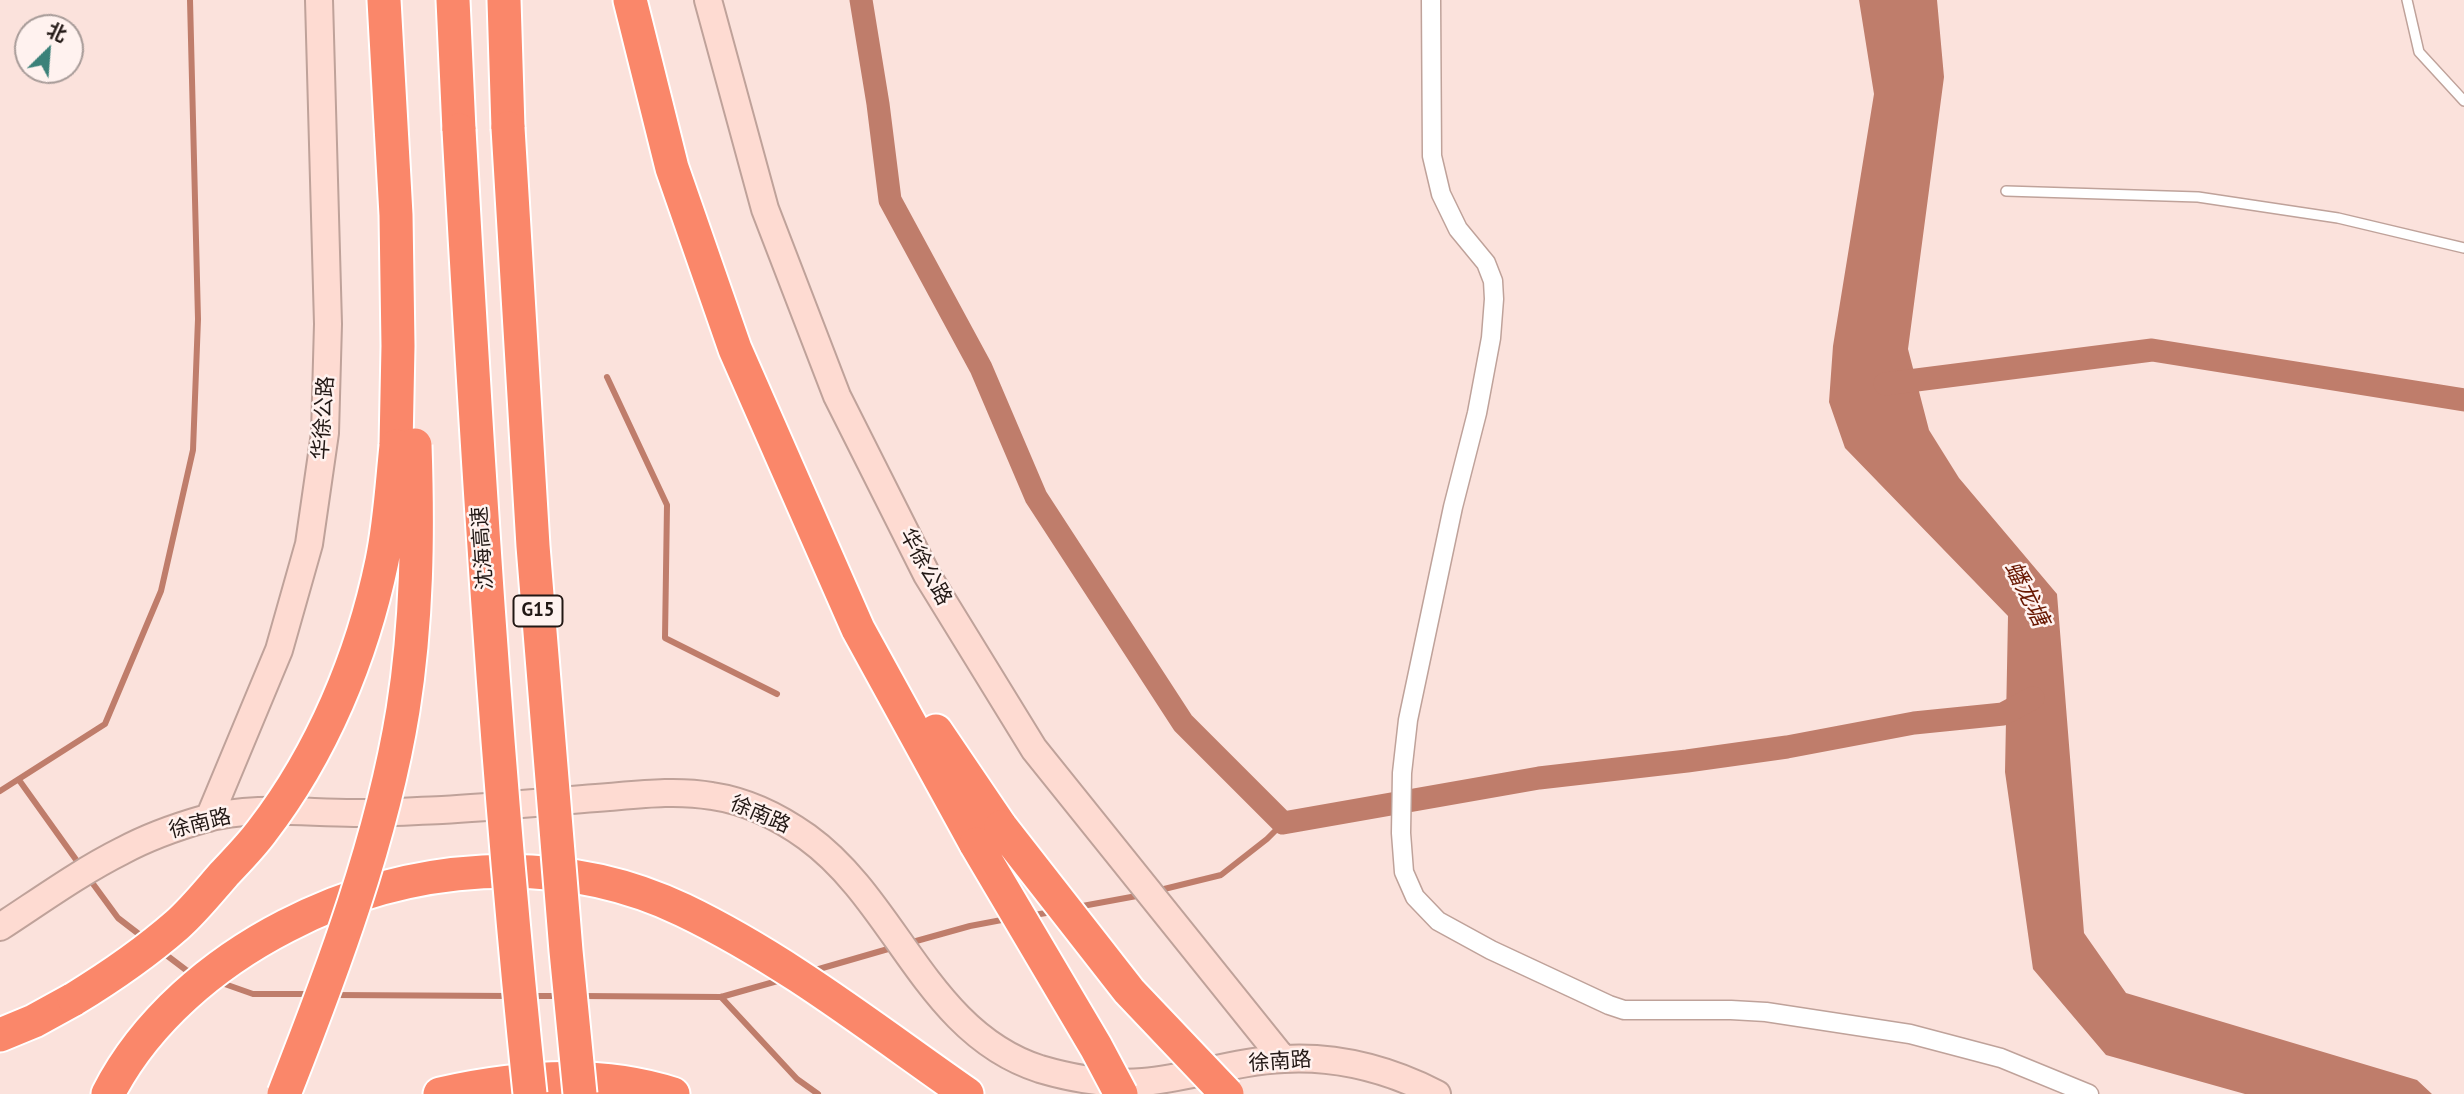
<!DOCTYPE html>
<html>
<head>
<meta charset="utf-8">
<style>
  body { margin:0 }
  #map { position:relative; width:2464px; height:1094px; overflow:hidden; background:#fbe2dc; font-family:"PT Sans","Noto Sans SC",sans-serif }
  canvas { display:block }
  .north { position:absolute; left:14px; top:14px; width:70px; height:70px; box-sizing:border-box; background:#fff2ef; border:2px solid #a79b98; border-radius:50%; rotate:25deg; font-size:19px; font-weight:700; line-height:28px; text-align:center; color:#221815 }
  .north::after { content:''; display:block; margin:auto; width:24px; height:32px; background:#3b8179; clip-path:polygon(50% 0,100% 100%,50% 72%,0 100%) }
</style>
</head>
<body>
<div id="map">
<canvas width="2464" height="1094"></canvas>
<div class="north">北</div>
</div>
<script>
const ctx = document.querySelector('canvas').getContext('2d');
ctx.lineJoin = 'round';
function fillPath(path, color) { ctx.fillStyle = color; ctx.fill(path, 'evenodd'); }
function strokePath(path, color, width, dash) { ctx.strokeStyle = color; ctx.lineWidth = width; ctx.lineCap = dash ? 'butt' : 'round'; ctx.setLineDash(dash || []); ctx.stroke(path); }
function drawText(font, color, halo, rows, align = 'center') {
  ctx.font = font + ' "PT Sans","Noto Sans SC",sans-serif'; ctx.lineWidth = 5; ctx.setLineDash([]); ctx.textBaseline = 'middle'; ctx.strokeStyle = halo; ctx.fillStyle = color; for (const [text, x, y, turn = 0] of rows) {
    ctx.save(); ctx.translate(x, y); ctx.rotate((+turn || 0) * Math.PI / 180); ctx.textAlign = isNaN(turn) ? turn : align; if (halo) ctx.strokeText(text, 0, 0); ctx.fillText(text, 0, 0); ctx.restore();
  }
}
const water = new Path2D(`
  M1859,0h78l7,77 -36,272 21,81 30,48 98,116 27,339 42,60 291,87 15,14h-187l-139,-39 -73,-86 -28,-197 3,-156 -163,-168 -16,-46 4,-56 41,-252z`);
const stream = new Path2D(`
  M607,377l60,128 -2,133 112,56
  M19,780l63,88
  M0,791l105,-67 56,-133 32,-141 5,-131 -8,-319
  M88,877l30,41 26,20
  M1156,891l65,-16 46,-36 16,-16
  M1077,907l65,-12
  M1028,916l24,-4
  M909,943l61,-17 37,-7
  M161,951l25,19 10,3
  M812,971l83,-24
  M219,982l34,12h58
  M332,995l179,1
  M528,996h32
  M581,996l140,1 60,-17
  M721,997l76,82 21,15`);
const canal = new Path2D(`
  M861,0l17,104 12,96 91,168 55,129 147,226 100,100 256,-45 148,-17 100,-14 127,-24 89,-9 30,-16
  M1885,384l267,-34 312,50`);
const lane = new Path2D(`
  M2407,0l12,52 45,49
  M2006,191l192,6 140,21 126,30`);
const street = new Path2D(`
  M1431,0l1,156 9,38 17,35 28,34 7,18 1,18 -3,39 -14,75 -24,94 -45,213 -6,53 -1,60 3,39 11,25 23,24 53,29 118,55 15,5h107l35,2 144,22 91,24 88,36`);
const secondary = new Path2D(`
  M708,0l57,209 72,187 90,179 107,174 249,310
  M209,818l70,-168 30,-106 16,-111 3,-109 -9,-324
  M0,927c40,-26 80,-55 122,-76 26,-14 54,-24 82,-32 49,-14 100,-6 150,-6 29,0 59,-2 88,-3 55,-3 111,-9 167,-13 34,-3 69,-7 103,-1 34,5 67,21 95,41 90,65 120,196 233,232 34,10 68,16 103,13 47,-4 93,-21 141,-23 53,-3 106,11 153,35`);
const highway = new Path2D(`
  M384,0l12,215 2,131 -2,100
  M453,0l6,130
  M504,0l4,128
  M630,0l42,168 63,181 123,280 118,215
  M936,731l65,96
  M0,1035l34,-14 40,-22
  M108,1094c37,-73 106,-131 178,-168 121,-63 272,-76 397,-16 102,49 192,120 284,184
  M440,1094c75,-17 159,-24 233,0`);
const highwayBridge = new Path2D(`
  M508,128l25,418 33,405 14,143
  M459,130c18,322 37,643 71,964
  M1001,827l128,164 98,103
  M976,844l120,203 25,47
  M74,999c36,-22 71,-46 103,-74 17,-15 32,-34 47,-51 13,-14 27,-28 38,-43 60,-78 100,-174 120,-270 8,-38 10,-77 14,-115
  M284,1094c48,-122 98,-254 119,-384 14,-88 15,-176 12,-265`);
const shields = [
  [538,611,49]
];
const shieldNames = [
  ["G15",538,611]
];
const streetNames = [
  ["华徐公路",324,418,-86],
  ["沈海高速",483,548,-94],
  ["华徐公路",925,567,61],
  ["徐南路",760,815,23],
  ["徐南路",200,824,-14],
  ["徐南路",1280,1062,-4]
];
const waterNames = [
  ["蟠龙塘",2026,594,63]
];
fillPath(water, '#bf7d6b');
strokePath(stream, '#bf7d6b', 6);
strokePath(canal, '#bf7d6b', 23);
strokePath(lane, '#bfa29a', 12);
strokePath(street, '#bfa29a', 21);
strokePath(secondary, '#bfa29a', 30);
strokePath(highway, '#fff', 37);
strokePath(lane, '#fff', 9);
strokePath(street, '#fff', 18);
strokePath(secondary, '#fedbd2', 26);
strokePath(highway, '#fa876a', 33);
strokePath(highwayBridge, '#fff', 37, []);
strokePath(highwayBridge, '#fa876a', 33);
for (const [x, y, w] of shields) { const box = new Path2D(); box.roundRect(x - w / 2, y - 15.5, w, 31, 5); ctx.fillStyle = '#fff2ef'; ctx.fill(box); strokePath(box, '#221815', 2); }
drawText('bold 19px', '#221815', null, shieldNames);
drawText('21px', '#221815', '#fff2ef', streetNames);
drawText('italic 23px', '#681701', '#fff2ef', waterNames);
</script>
</body>
</html>
